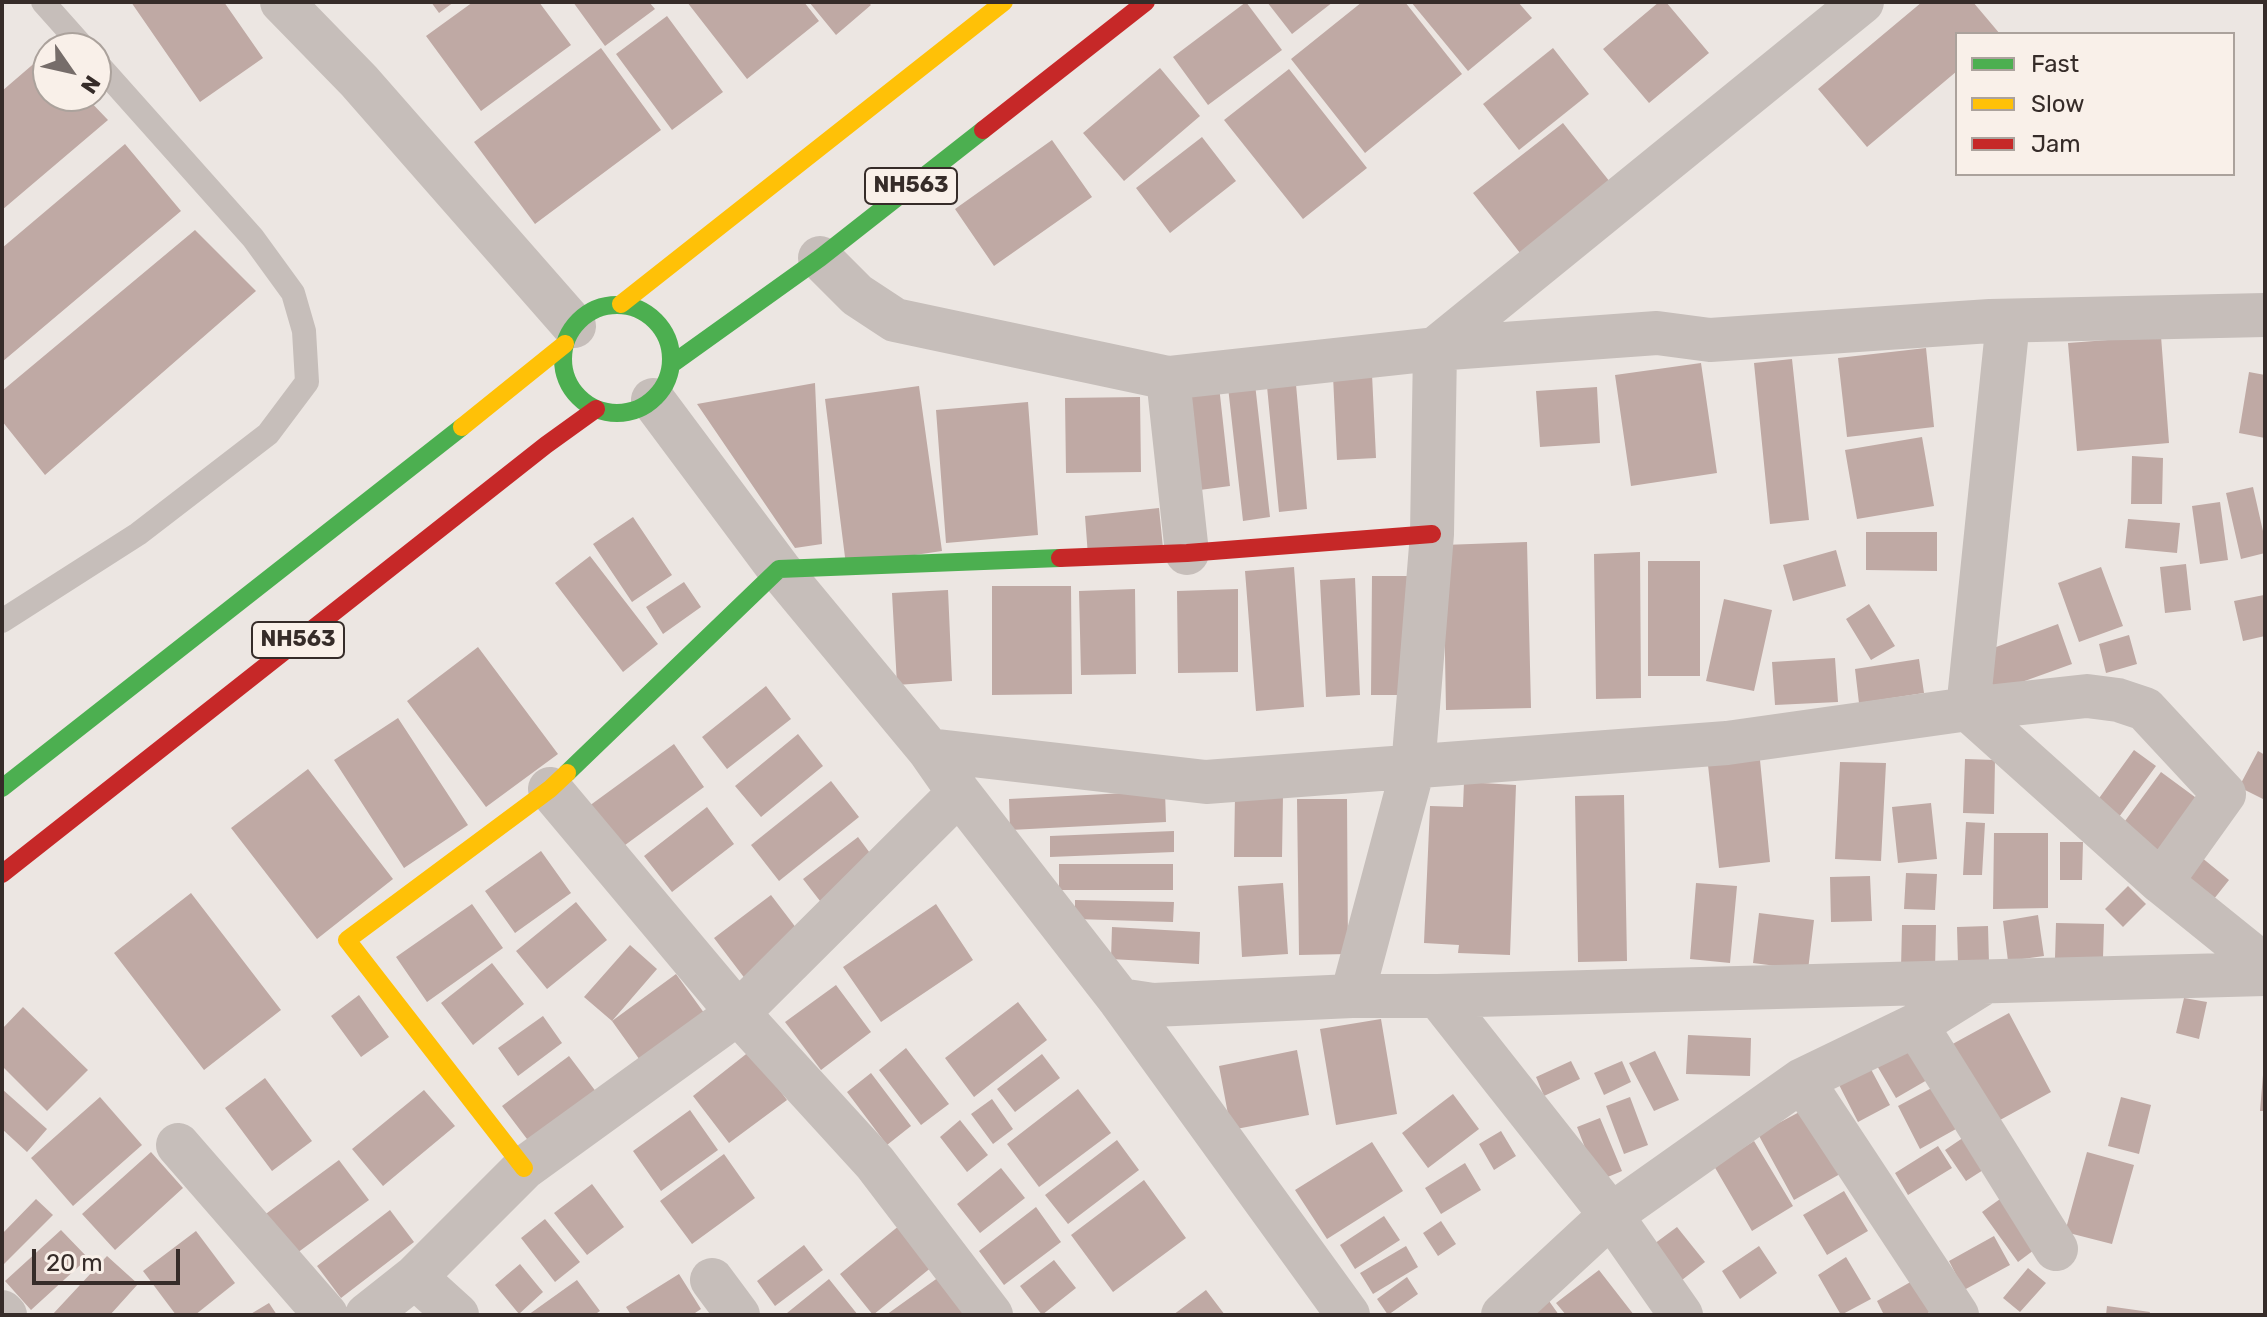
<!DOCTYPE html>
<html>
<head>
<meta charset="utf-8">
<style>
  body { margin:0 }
  #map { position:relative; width:2267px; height:1317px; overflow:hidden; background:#ece6e2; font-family:Rubik,sans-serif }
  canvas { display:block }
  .frame { position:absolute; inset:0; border:4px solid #362c29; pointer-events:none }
  .legend { position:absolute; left:1955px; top:32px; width:280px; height:144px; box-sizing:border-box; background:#f9f0e9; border:2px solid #aba29c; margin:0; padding:10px 14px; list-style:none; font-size:24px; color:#362c29 }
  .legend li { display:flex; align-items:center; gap:16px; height:40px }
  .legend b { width:40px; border:2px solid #aba29c }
  .north { position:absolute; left:32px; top:32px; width:80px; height:80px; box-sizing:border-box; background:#f9f0e9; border:2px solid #aba29c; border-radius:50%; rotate:124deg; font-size:22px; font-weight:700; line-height:32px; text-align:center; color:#362c29 }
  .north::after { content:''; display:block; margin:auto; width:28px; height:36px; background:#766d6a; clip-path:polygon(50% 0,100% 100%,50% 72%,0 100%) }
  .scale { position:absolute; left:32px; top:1249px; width:148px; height:36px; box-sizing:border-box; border:4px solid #362c29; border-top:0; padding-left:10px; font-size:24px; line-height:28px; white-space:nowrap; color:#362c29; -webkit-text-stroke:6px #f9f0e9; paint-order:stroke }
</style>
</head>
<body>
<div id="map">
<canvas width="2267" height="1317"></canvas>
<div class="frame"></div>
<ul class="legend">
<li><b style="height:10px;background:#4caf50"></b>Fast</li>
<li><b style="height:10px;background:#ffc107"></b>Slow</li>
<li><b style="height:10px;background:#c62828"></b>Jam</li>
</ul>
<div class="north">N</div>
<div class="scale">20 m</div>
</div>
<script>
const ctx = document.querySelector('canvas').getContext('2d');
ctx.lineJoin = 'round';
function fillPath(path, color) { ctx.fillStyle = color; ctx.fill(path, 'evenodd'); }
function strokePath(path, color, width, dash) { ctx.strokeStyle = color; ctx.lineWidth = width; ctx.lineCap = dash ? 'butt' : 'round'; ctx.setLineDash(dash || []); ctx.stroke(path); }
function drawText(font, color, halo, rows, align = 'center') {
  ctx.font = font + ' Rubik,sans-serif'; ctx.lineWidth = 6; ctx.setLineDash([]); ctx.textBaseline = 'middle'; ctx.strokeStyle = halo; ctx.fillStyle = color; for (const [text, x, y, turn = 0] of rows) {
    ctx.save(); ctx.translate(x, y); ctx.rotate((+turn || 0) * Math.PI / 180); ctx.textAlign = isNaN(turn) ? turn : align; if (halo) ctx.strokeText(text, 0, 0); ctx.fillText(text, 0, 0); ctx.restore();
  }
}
const building = new Path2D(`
  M131,2h93l39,56 -63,44z
  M431,2h23l-15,11z
  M473,2h66l32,43 -90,66 -55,-75z
  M573,2h76l6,7 -50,37z
  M687,2h117l15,19 -72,58z
  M809,2h59l3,3 -35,30z
  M1246,2l36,48 -74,55 -35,-48z
  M1267,2h66l-41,32z
  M1362,2h43l57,72 -97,79 -74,-94z
  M1411,2h107l14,16 -64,53z
  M1659,2h7l43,51 -60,50 -46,-54z
  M1922,2h51l27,32h-43v37l-90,76 -49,-58z
  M667,16l56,76 -51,38 -56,-76z
  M601,48l60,82 -126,94 -61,-82z
  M1553,48l36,46 -70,56 -36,-46z
  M45,54l3,4v38h37l23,24 -106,90v-119z
  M1160,68l40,48 -76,65 -41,-48z
  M1289,69l78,99 -64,51 -79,-99z
  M1563,123l47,59 -90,71 -47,-60z
  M1202,137l34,44 -66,52 -34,-45z
  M1052,140l40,57 -98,69 -39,-57z
  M125,144l56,67 -179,151v-114z
  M195,230l61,61 -211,184 -43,-54v-30z
  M2161,336l8,107 -92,8 -9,-108z
  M1926,348l8,79 -87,10 -9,-79z
  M1792,359l17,161 -39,4 -16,-161z
  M1701,363l16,110 -86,13 -16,-111z
  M2249,372l16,3v63l-26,-5z
  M1295,373l12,136 -28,3 -13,-136z
  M1372,374l4,84 -39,2 -4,-84z
  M1254,375l16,142 -27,4 -16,-143z
  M815,383l7,161 -27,4 -98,-144z
  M919,386l23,165 -96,14 -21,-166z
  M1219,386l11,100 -38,5 -11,-100z
  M1597,387l3,56 -60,4 -4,-56z
  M1140,397l1,75 -75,1 -1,-75z
  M1028,402l10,133 -92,8 -10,-133z
  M1922,437l12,69 -77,13 -12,-69z
  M2132,456l31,2 -1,46h-31z
  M2253,487l12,53v13l-24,6 -15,-66z
  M2220,502l8,58 -28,4 -8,-58z
  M1159,508l4,40 -75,8 -3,-40z
  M633,517l39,58 -40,27 -39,-58z
  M2128,519l52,4 -3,30 -52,-5z
  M1866,532h71v39l-71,-1z
  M1527,542l4,166 -85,2 -3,-165z
  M1836,550l10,36 -53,15 -10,-36z
  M1640,552l1,146 -45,1 -2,-145z
  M590,556l68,88 -35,28 -68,-89z
  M1648,561h52v115h-52z
  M2186,564l5,46 -26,3 -5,-46z
  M1294,567l10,140 -48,4 -11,-140z
  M2101,567l22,59 -44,16 -21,-59z
  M1372,576h43l-1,119h-43z
  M1355,578l5,117 -34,2 -6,-117z
  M684,582l17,25 -38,27 -17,-27z
  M992,586h79l1,108 -80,1z
  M1135,589l1,85 -55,1 -2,-84z
  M1238,589v83l-60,1 -1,-82z
  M948,590l4,91 -55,4 -5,-92z
  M2264,595l1,41 -22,5 -9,-40z
  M1724,599l48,11 -18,81 -48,-10z
  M1869,604l26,42 -24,14 -25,-41z
  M2058,624l14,40 -78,28 -14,-39z
  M2129,635l8,29 -31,9 -7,-29z
  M478,647l80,107 -72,53 -79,-106z
  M1835,658l3,44 -63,3 -3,-43z
  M1919,659l5,34 -65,10 -4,-34z
  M766,686l25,33 -64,50 -25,-32z
  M398,718l70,107 -64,43 -70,-108z
  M798,734l25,32 -62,51 -26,-31z
  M674,744l30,43 -87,64 -32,-42z
  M2134,750l22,16 -37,51 -22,-16z
  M2258,751l7,4v45l-26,-13z
  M1965,759l30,1 -1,54 -31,-1z
  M1760,760l10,102 -51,6 -11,-103z
  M1840,762l46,1 -5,98 -46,-2z
  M308,769l85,110 -76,60 -86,-111z
  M2161,772l38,28 -46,65 -39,-29z
  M831,781l28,36 -80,64 -28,-36z
  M1464,782l52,3 -6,170 -52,-2 1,-8 -35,-2 6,-137 33,1z
  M1165,791l1,31 -156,8 -1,-31z
  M1235,795h48l-1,62h-48z
  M1624,795l3,166 -49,1 -3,-166z
  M1297,799h50l1,155 -49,1z
  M1931,803l6,56 -39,4 -6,-56z
  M707,807l27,37 -62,48 -28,-36z
  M1966,822l19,1 -3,52h-19z
  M1174,831v21l-124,5v-21z
  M1994,833h54v75l-55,1z
  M858,837l23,31 -54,42 -24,-31z
  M2060,842h23l-1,38h-22z
  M541,851l30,42 -56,40 -30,-42z
  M2195,852l34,28 -23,29 -34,-28z
  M1059,864h114v26h-114z
  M1906,873l31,1 -2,36 -31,-1z
  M1870,876l2,45 -41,1 -1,-45z
  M1283,883l5,71 -46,3 -4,-71z
  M1696,883l41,3 -7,77 -40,-4z
  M2128,886l18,18 -23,23 -18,-18z
  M191,893l90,117 -77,60 -90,-117z
  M771,895l32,42 -57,43 -32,-42z
  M1075,900l99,2 -1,20 -98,-3z
  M576,902l31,38 -60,49 -31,-38z
  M472,904l31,44 -76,54 -31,-45z
  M936,904l37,56 -92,62 -38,-55z
  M1759,913l55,7 -6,50 -55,-7z
  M2038,915l6,41 -36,5 -5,-40z
  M2056,923l48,1 -1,34h-48z
  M1902,925h34l-1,44h-34z
  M1988,926l1,37 -31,1 -1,-37z
  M1112,927l88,5 -1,32 -88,-5z
  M630,945l27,24 -45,52 64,-47 31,43 -65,46 -30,-42 -28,-24z
  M492,963l32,41 -51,41 -32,-42z
  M836,985l35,47 -50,38 -36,-48z
  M359,995l30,42 -28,20 -30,-41z
  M2184,998l23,4 -8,37 -23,-6z
  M1018,1002l29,38 -73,57 -29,-39z
  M23,1007l65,63 -41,41 -45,-45v-37z
  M2009,1013l42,79 -60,33 -42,-79z
  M543,1016l19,27 -44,33 -20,-28z
  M1381,1019l16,95 -61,11 -16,-96z
  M1688,1035l63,3 -1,38 -64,-2z
  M1911,1036l23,40 -38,22 -23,-39z
  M906,1048l43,56 -28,21 -42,-55z
  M1297,1050l12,65 -78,15 -12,-64z
  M750,1051l37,49 -58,43 -36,-47z
  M1655,1051l24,49 -25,11 -25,-48z
  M1042,1054l18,24 -45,34 -18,-23z
  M569,1056l28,37 -67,50 -28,-37z
  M1865,1058l25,47 -32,17 -24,-47z
  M1571,1061l9,18 -36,17 -8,-19z
  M1622,1061l9,21 -27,13 -10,-22z
  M871,1073l40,53 -24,19 -40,-53z
  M2263,1075h2v36h-5z
  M265,1078l47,63 -40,30 -47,-63z
  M1943,1082l22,42 -45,25 -22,-43z
  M2,1089l45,40 -20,23 -25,-23z
  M1078,1089l33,44 -72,54 -32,-43z
  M424,1090l31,36 -72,60 -31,-37z
  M1453,1094l26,35 -51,39 -26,-35z
  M100,1097l42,48 -69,61 -42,-48z
  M1630,1097l18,48 -24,9 -18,-48z
  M2121,1097l30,8 -12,49 -31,-8z
  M992,1099l21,30 -20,15 -22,-30z
  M1805,1109l35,65 -46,26 -36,-66z
  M690,1110l28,40 -57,41 -28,-40z
  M1600,1118l22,53 -24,10 -21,-54z
  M960,1120l28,35 -21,17 -27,-35z
  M1501,1131l15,25 -22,14 -15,-26z
  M1973,1131l21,32 -28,18 -21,-31z
  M1117,1140l22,30 -71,54 -23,-29z
  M1754,1141l39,65 -41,25 -38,-65z
  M1372,1142l31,49 -76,48 -32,-49z
  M1938,1146l14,22 -44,27 -13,-22z
  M151,1152l32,36 -68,62 -33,-36z
  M2087,1152l47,13 -22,79 -47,-12z
  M724,1154l31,44 -63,46 -32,-43z
  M339,1160l30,40 -76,56 -30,-40z
  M1465,1163l16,27 -40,24 -16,-26z
  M1001,1168l24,30 -45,35 -23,-29z
  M1144,1180l42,58 -73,54 -42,-57z
  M592,1184l32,43 -37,28 -33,-42z
  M1844,1191l24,40 -41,24 -24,-40z
  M2007,1194l35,50 -24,18 -36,-50z
  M36,1199l17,16 -51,51v-32z
  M1036,1207l25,35 -57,43 -25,-34z
  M390,1210l24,32 -73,56 -24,-32z
  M1384,1216l16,24 -45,29 -15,-24z
  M545,1219l35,43 -25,20 -34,-44z
  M1441,1221l15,23 -18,12 -15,-23z
  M900,1225l33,41 -60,49 -33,-41z
  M1677,1227l28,35 -23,18 -28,-36z
  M61,1230l27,28 -57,52 -26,-29z
  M196,1231l39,52 -40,32h-19l-33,-44z
  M1994,1236l16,29 -46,25 -15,-29z
  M804,1245l19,25 -48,36 -18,-25z
  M1406,1246l12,21 -45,27 -13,-21z
  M1759,1246l18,27 -37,26 -18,-28z
  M107,1256l31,28 -28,31h-58z
  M1846,1257l25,42 -30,16 -23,-40z
  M1054,1260l22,28 -34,27 -22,-29z
  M520,1264l23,28 -24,22 -24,-29z
  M2028,1268l18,15 -26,29 -17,-14z
  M1599,1270l35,45h-68l-10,-12z
  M679,1274l22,35 -9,6h-61l-5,-8z
  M939,1277l27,36 -3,2h-77z
  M1407,1277l11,17 -30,21 -11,-16z
  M829,1279l29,36h-69l-2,-2z
  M577,1280l23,31 -6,4h-66z
  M1914,1280l17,31 -6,4h-41l-7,-14z
  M1206,1290l19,25h-52z
  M1549,1301l10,14h-28z
  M269,1303l8,12h-28z
  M2107,1306l43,6 -1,3h-43z`);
const lane = new Path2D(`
  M43,2l41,46
  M2,621l136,-87 130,-100 39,-52 -3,-51 -11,-38 -40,-55 -157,-176`);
const street = new Path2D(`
  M282,2l77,79 215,245
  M820,258l37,37 38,25 273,58 267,-29 222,-16 53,7 280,-19 275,-6
  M2008,321l-40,388 119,-13 31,4 27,9 79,85 -63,88
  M1168,378l19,175
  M653,400l126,169 150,181 30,43 161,207 228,315
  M929,750l277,32 521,-39 241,-34 193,173 104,84
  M550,789l188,224 137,150 116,152
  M1352,996l61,-228 19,-234 3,-185 427,-347
  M1438,996l827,-22
  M1120,1000l33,5 199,-9h86l173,219 70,100
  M1916,1025l140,224
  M1802,1080l155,235
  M178,1145l148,170
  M415,1277l42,38
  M712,1280l26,35
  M2,1312l3,3
  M367,1315l48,-38 109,-109 214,-155 221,-220
  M1503,1315l108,-100 191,-135 114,-55 69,-43`);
const fast = new Path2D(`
  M563 359a54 54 0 1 1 108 0a54 54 0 1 1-108 0Z
  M672,364l148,-106 163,-128
  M567,773l212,-204 281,-11
  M2,788l460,-361`);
const slow = new Path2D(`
  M621,304l383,-302
  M462,427l103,-83
  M524,1168l-177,-228 203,-151 17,-16`);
const jam = new Path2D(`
  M983,130l163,-128
  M1060,558l127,-5 245,-19
  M2,874l544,-429 50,-36`);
const shields = [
  [911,186,92],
  [298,640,92]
];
const shieldNames = [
  ["NH563",911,186],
  ["NH563",298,640]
];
fillPath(building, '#bfa9a4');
strokePath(lane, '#c6beba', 24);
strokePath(street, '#c6beba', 44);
strokePath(fast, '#4caf50', 18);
strokePath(slow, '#ffc107', 18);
strokePath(jam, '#c62828', 18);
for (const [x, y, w] of shields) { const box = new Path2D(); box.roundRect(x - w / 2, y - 18, w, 36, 6); ctx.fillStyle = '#f9f0e9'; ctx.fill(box); strokePath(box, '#362c29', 2); }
drawText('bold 22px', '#362c29', null, shieldNames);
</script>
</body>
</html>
